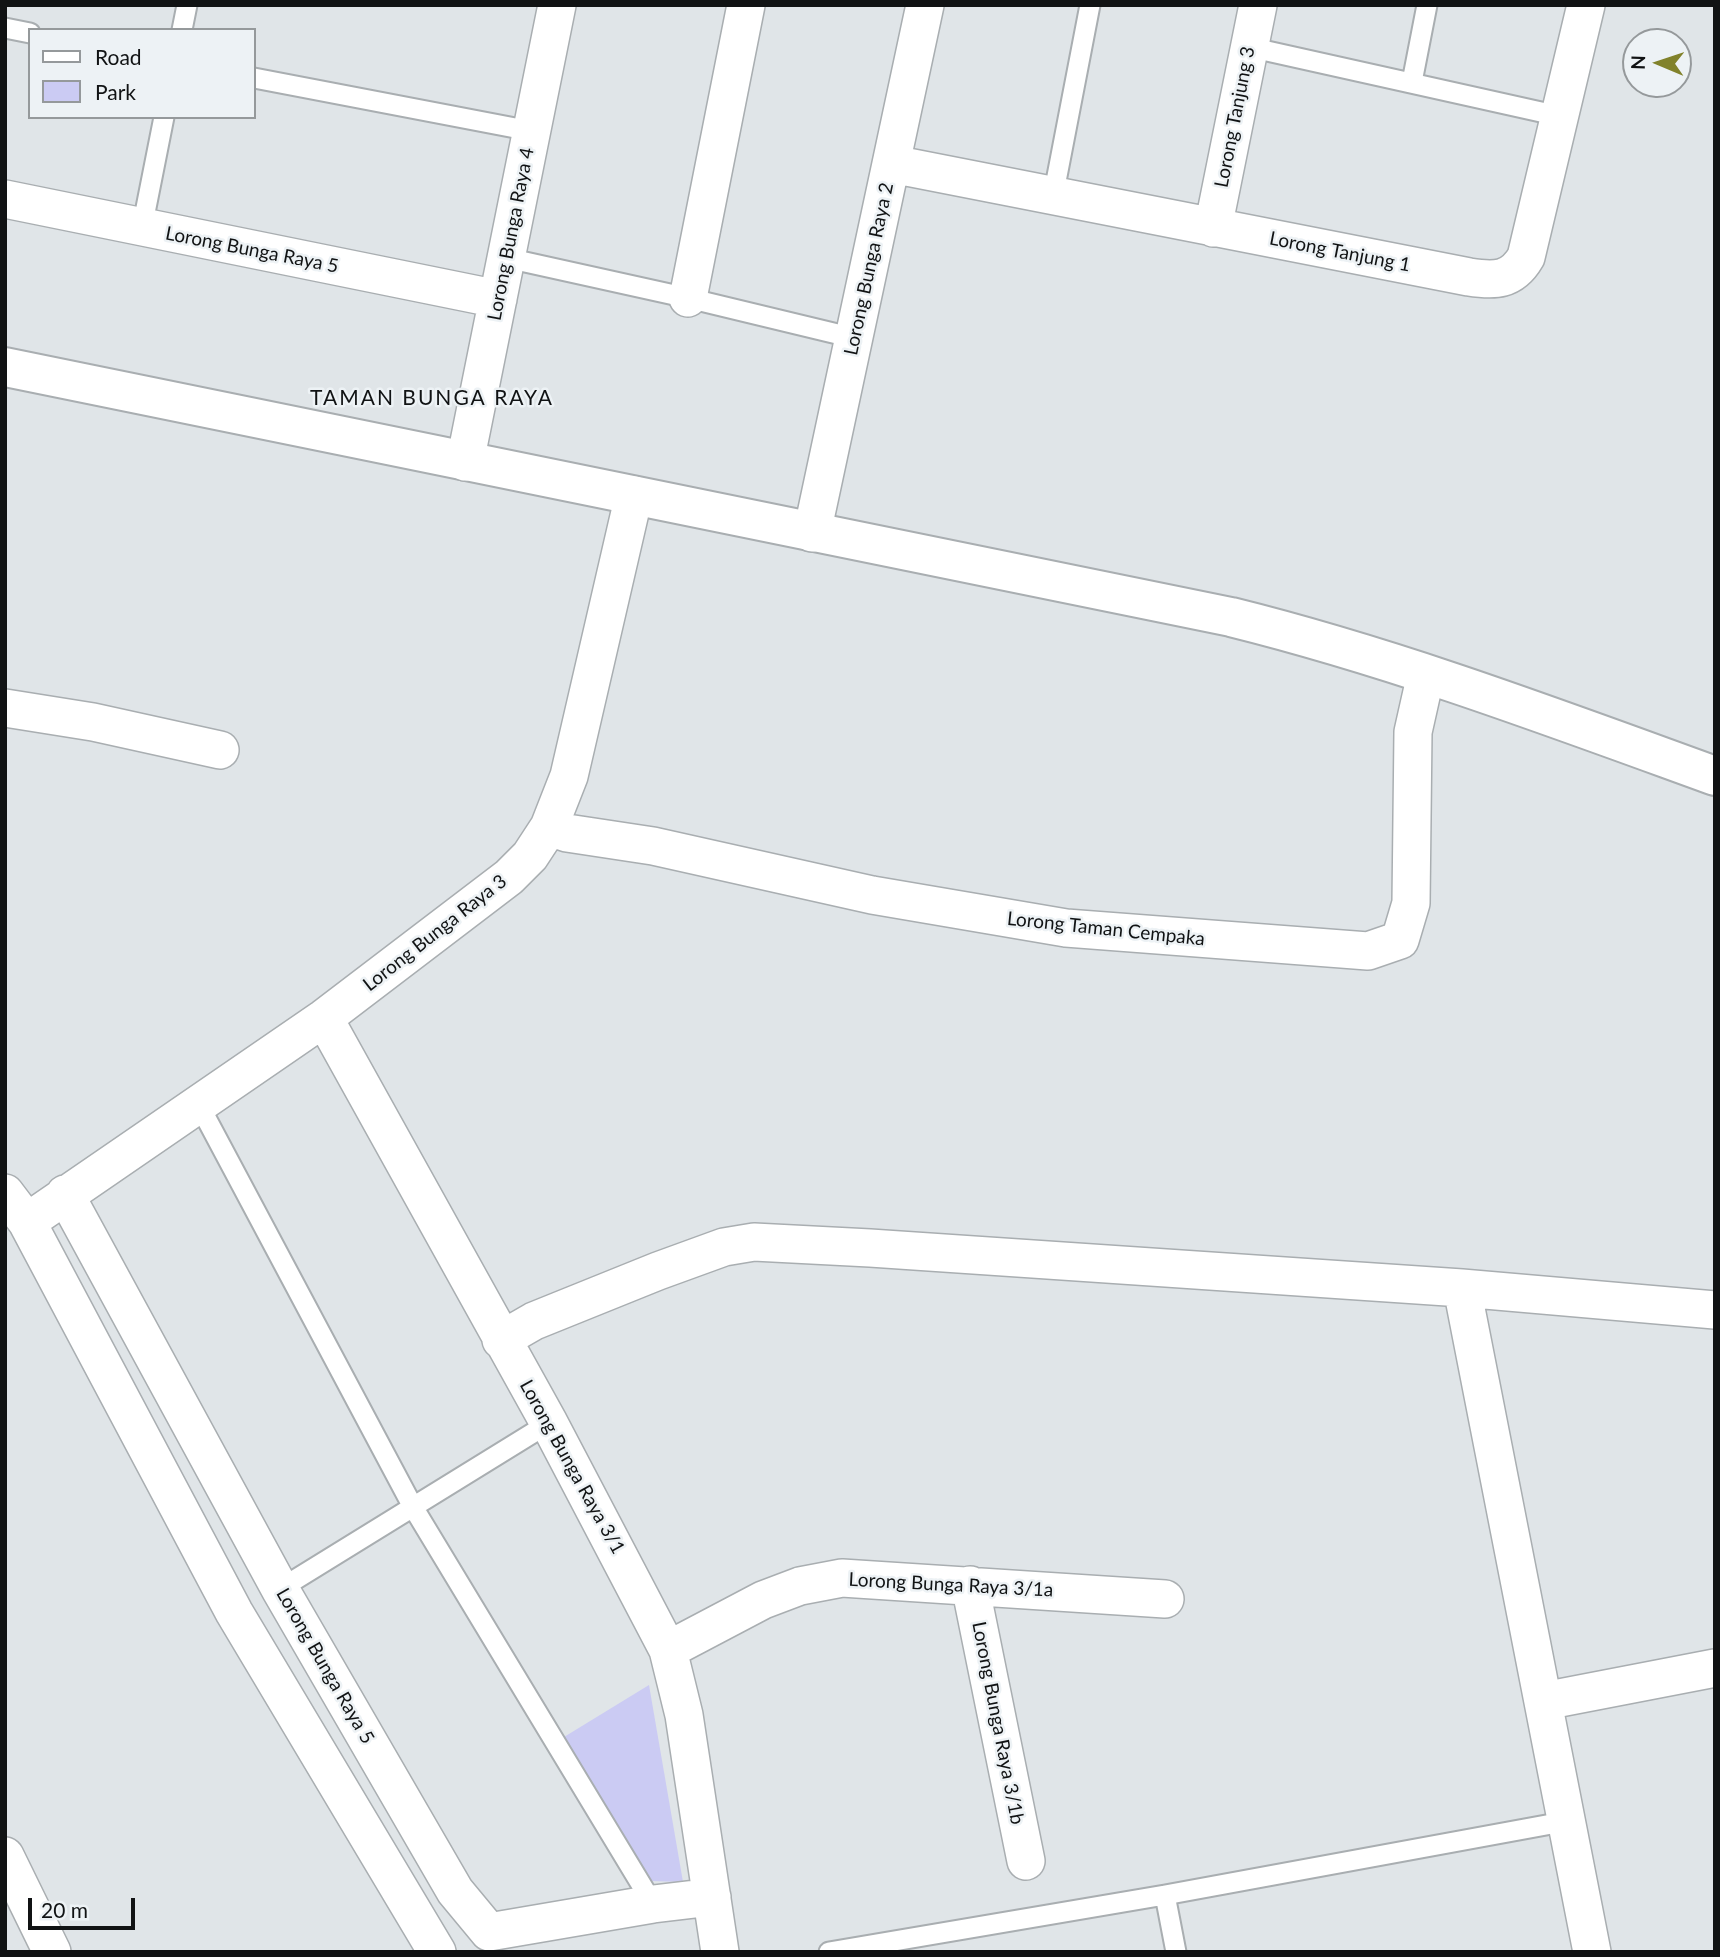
<!DOCTYPE html>
<html>
<head>
<meta charset="utf-8">
<style>
  body { margin:0 }
  #map { position:relative; width:1720px; height:1957px; overflow:hidden; background:#e0e5e8; font-family:Lato,sans-serif }
  canvas { display:block }
  .frame { position:absolute; inset:0; border:7px solid #111314; pointer-events:none }
  .legend { position:absolute; left:28px; top:28px; width:228px; height:91px; box-sizing:border-box; background:#edf2f5; border:2px solid #95999b; margin:0; padding:9px 12px; list-style:none; font-size:21px; color:#111314 }
  .legend li { display:flex; align-items:center; gap:14px; height:35px }
  .legend b { width:35px; border:2px solid #95999b }
  .north { position:absolute; left:1622px; top:28px; width:70px; height:70px; box-sizing:border-box; background:#edf2f5; border:2px solid #95999b; border-radius:50%; rotate:272deg; font-size:19px; font-weight:700; line-height:28px; text-align:center; color:#111314 }
  .north::after { content:''; display:block; margin:auto; width:24px; height:32px; background:#81822b; clip-path:polygon(50% 0,100% 100%,50% 72%,0 100%) }
  .scale { position:absolute; left:28px; top:1898px; width:107px; height:32px; box-sizing:border-box; border:4px solid #111314; border-top:0; padding-left:9px; font-size:21px; line-height:24px; white-space:nowrap; color:#111314; -webkit-text-stroke:5px #edf2f5; paint-order:stroke }
</style>
</head>
<body>
<div id="map">
<canvas width="1720" height="1957"></canvas>
<div class="frame"></div>
<ul class="legend">
<li><b style="height:9px;background:#fff"></b>Road</li>
<li><b style="height:19px;background:#cbcbf3"></b>Park</li>
</ul>
<div class="north">N</div>
<div class="scale">20 m</div>
</div>
<script>
const ctx = document.querySelector('canvas').getContext('2d');
ctx.lineJoin = 'round';
function fillPath(path, color) { ctx.fillStyle = color; ctx.fill(path, 'evenodd'); }
function strokePath(path, color, width, dash) { ctx.strokeStyle = color; ctx.lineWidth = width; ctx.lineCap = dash ? 'butt' : 'round'; ctx.setLineDash(dash || []); ctx.stroke(path); }
function drawText(font, color, halo, rows, align = 'center') {
  ctx.font = font + ' Lato,sans-serif'; ctx.lineWidth = 5; ctx.setLineDash([]); ctx.textBaseline = 'middle'; ctx.strokeStyle = halo; ctx.fillStyle = color; for (const [text, x, y, turn = 0] of rows) {
    ctx.save(); ctx.translate(x, y); ctx.rotate((+turn || 0) * Math.PI / 180); ctx.textAlign = isNaN(turn) ? turn : align; if (halo) ctx.strokeText(text, 0, 0); ctx.fillText(text, 0, 0); ctx.restore();
  }
}
const green = new Path2D(`
  M649,1685l34,197 -32,-1 -87,-144z`);
const service = new Path2D(`
  M5,28l25,5
  M182,30l5,-25
  M1249,47l310,69
  M254,78l277,53
  M1412,82l15,-77
  M1053,197l37,-192
  M142,228l22,-111
  M507,258l181,40 166,40
  M198,1103l215,404 240,397
  M280,1589l269,-166
  M1165,1895l11,57
  M829,1952l336,-57 403,-74`);
const minor = new Path2D(`
  M892,164l577,113c26,4 43,4 57,-20l60,-252
  M5,199l493,100
  M1213,228l45,-223
  M688,298l58,-293
  M465,462l92,-457
  M812,533l113,-528
  M5,708l88,14 127,28
  M549,827l18,6 86,13 219,49 194,33 302,23 32,-11 11,-37 2,-171 13,-58
  M324,1018l225,405 119,227 16,65 36,237
  M5,1193l22,29 207,390 203,340
  M65,1194l215,395 175,302 34,41
  M27,1222l297,-204 185,-141 21,-21 19,-29 20,-51 65,-281
  M1462,1288l130,664
  M501,1340l33,-19 124,-50 66,-24 30,-5 116,6 592,40 253,22
  M970,1585l56,276
  M668,1650l95,-50 37,-14 42,-8 323,21
  M1544,1701l171,-33
  M5,1856l47,96
  M489,1932l164,-28 59,-7`);
const tertiary = new Path2D(`
  M5,367l1226,250c165,41 324,101 484,159`);
const streetNames = [
  ["Lorong Tanjung 3",1235,117,-79],
  ["Lorong Bunga Raya 4",511,234,-79],
  ["Lorong Bunga Raya 5",252,250,11],
  ["Lorong Tanjung 1",1340,252,11],
  ["Lorong Bunga Raya 2",869,269,-78],
  ["Lorong Taman Cempaka",1106,929,6],
  ["Lorong Bunga Raya 3",435,933,-38],
  ["Lorong Bunga Raya 3/1",572,1467,61],
  ["Lorong Bunga Raya 3/1a",951,1585,3],
  ["Lorong Bunga Raya 5",325,1666,60],
  ["Lorong Bunga Raya 3/1b",998,1723,79]
];
const neighbourhoodNames = [
  ["TAMAN BUNGA RAYA",432,398]
];
fillPath(green, '#cbcbf3');
strokePath(service, '#a9aeb1', 23);
strokePath(minor, '#a9aeb1', 40);
strokePath(tertiary, '#a9aeb1', 42);
strokePath(service, '#fff', 19);
strokePath(minor, '#fff', 37);
strokePath(tertiary, '#fff', 38);
drawText('19px', '#111314', '#edf2f5', streetNames);
ctx.letterSpacing = '2px';
drawText('21px', '#111314', '#edf2f5', neighbourhoodNames);
ctx.letterSpacing = '0px';
</script>
</body>
</html>
